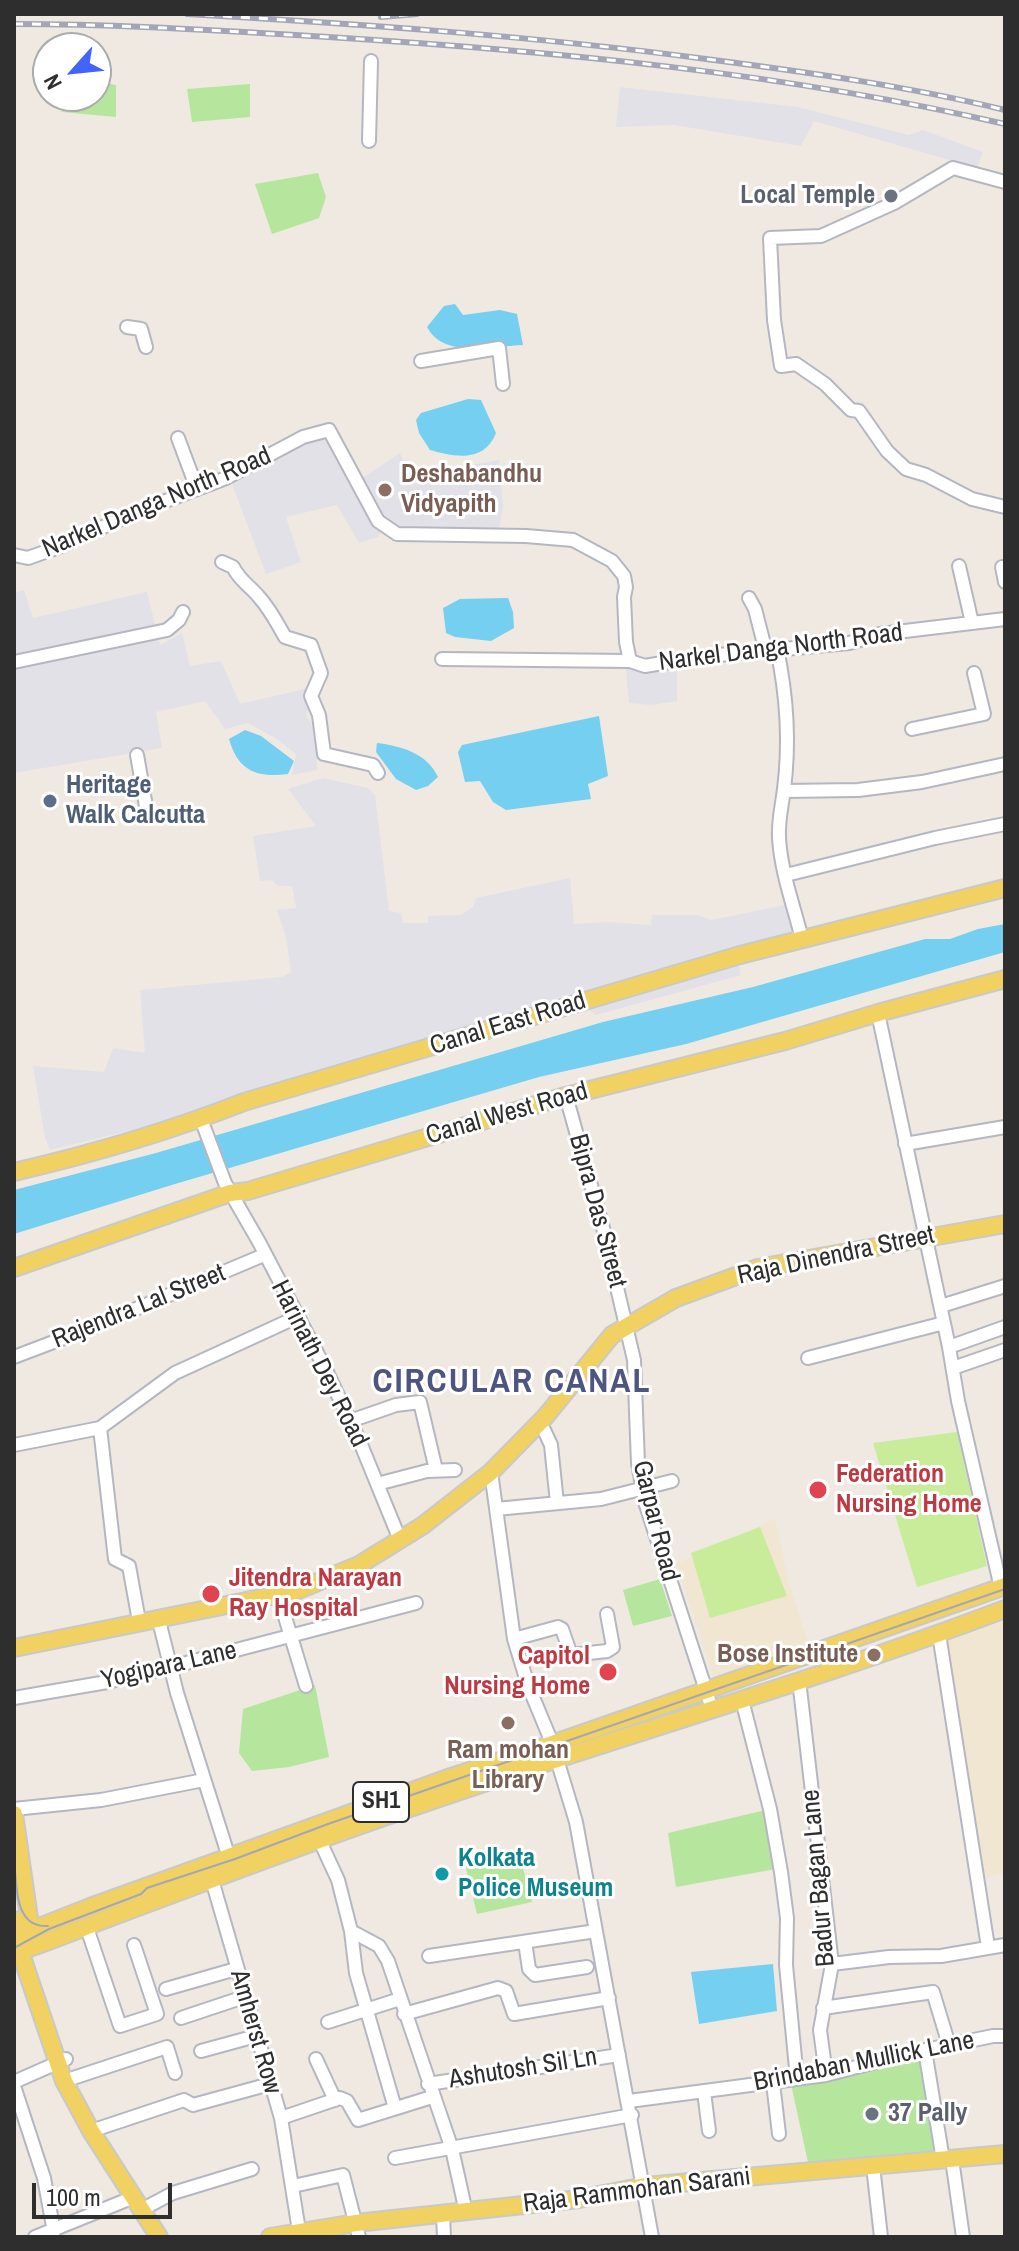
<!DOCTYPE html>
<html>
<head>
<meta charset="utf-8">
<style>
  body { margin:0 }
  #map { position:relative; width:1019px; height:2251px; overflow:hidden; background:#efe9e1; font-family:"Archivo Narrow",sans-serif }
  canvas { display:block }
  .frame { position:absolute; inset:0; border:16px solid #2e2e2e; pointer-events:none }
  .north { position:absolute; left:32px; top:32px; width:80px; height:80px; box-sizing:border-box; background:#fff; border:2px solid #ababab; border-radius:50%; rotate:243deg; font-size:22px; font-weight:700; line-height:32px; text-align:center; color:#2e2e2e }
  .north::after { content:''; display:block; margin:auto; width:28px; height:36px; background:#4264fb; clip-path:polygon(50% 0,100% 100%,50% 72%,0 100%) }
  .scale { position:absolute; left:32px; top:2183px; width:140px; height:36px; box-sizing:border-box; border:4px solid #2e2e2e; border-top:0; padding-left:10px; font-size:24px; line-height:28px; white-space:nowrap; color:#2e2e2e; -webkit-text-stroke:6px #fff; paint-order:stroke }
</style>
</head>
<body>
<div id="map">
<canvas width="1019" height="2251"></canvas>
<div class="frame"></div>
<div class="north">N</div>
<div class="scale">100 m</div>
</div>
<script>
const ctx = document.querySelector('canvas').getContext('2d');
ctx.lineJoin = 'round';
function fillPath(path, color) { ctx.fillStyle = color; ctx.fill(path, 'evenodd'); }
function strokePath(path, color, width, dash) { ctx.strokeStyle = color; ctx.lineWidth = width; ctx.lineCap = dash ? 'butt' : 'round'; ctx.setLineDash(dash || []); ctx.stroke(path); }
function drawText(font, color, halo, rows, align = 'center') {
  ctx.font = font + ' "Archivo Narrow",sans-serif'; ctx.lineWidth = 6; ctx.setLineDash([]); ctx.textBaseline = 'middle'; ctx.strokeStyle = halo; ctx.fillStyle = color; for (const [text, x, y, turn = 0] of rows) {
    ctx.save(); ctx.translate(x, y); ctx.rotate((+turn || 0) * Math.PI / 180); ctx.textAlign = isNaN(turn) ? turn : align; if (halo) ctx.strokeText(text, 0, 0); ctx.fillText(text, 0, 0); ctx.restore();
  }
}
const industrial = new Path2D(`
  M620,87l178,20 111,28 14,-5 60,22 -6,16 -163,-47 -13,25 -127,-21 -58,2z
  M317,437l16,5 37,78 11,10 -3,7 -19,6 -22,-38 -51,12 15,45 -35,12 -35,-93z
  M400,453l10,23 89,-16 4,46 -4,25 -102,-2 -14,-9 -22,-41z
  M24,590l9,28 114,-26 13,53 22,-12 8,33 31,-5 19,43 73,-17 2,6 -9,21 10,19 1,37 -25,5 4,-21 -21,-16 -27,-15 -23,6 -20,-28 -49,11 6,36 -148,25v-180z
  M677,667v34l-26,4 -22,-2 -3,-35z
  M323,778l45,10 7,7 14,116 12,2 2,10h25v-7l33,-1 12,-8 3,-9 94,-20 4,46 34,-2 43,3 1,-10h45l15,5 73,-15 9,30 -59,13 6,27 -145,40 -27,-21 -226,74 -203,60 -90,22 -5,-12 -12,-72 71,6 9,-24 32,5 -5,-63 142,-13 9,-5 -5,-35 -9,-27 19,-2 -4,-22h-14l-6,-6 -12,1 -7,-45 63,-10 -28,-37z`);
const education = new Path2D(`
  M775,1519l13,61 21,66 -94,35 -39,-117z
  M1005,1618v254l-21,7 -39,-240z`);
const green = new Path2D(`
  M96,82l20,3v32l-54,-5 -2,-16h36z
  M250,84v33l-58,5 -5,-33z
  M318,173l8,24 -7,21 -47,16 -17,-50z
  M660,1579l12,37 -39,10 -10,-36z
  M315,1685l14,72 -40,10 -37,4 -13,-18 4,-44z
  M770,1809l6,60 -100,18 -8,-54z
  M519,1853l13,49 -55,12 -12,-50z
  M927,2057l19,94 -137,16 -18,-83 115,-20z`);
const pitch = new Path2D(`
  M957,1432l30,134 -70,21 -44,-144z
  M760,1527l27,69 -77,22 -19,-65z`);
const water = new Path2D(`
  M455,304l8,11 37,-5 17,4 6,31c-30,1 -79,14 -96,-18l17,-21z
  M468,399l13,1 15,33c-12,30 -41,24 -66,17l-11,-17 -3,-13 5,-7z
  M508,598l5,14 1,16 -23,13 -36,-4 -9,-4 -3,-25 17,-9z
  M599,716l9,60 -20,8 3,15 -85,11 -13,-8 -13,-21 -15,1 -7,-30 4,-7z
  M245,730l16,6 33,25 -6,13c-31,4 -50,-3 -59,-35z
  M377,743c24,3 50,10 61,34l-10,9 -12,4 -20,-11 -20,-27z
  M1005,924v28l-319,92 -147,33 -364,107 -161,50v-44l142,-37 447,-131 150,-35 172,-48h25l28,-10z
  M773,1964l4,47 -78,13 -8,-52z`);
const minor = new Path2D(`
  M369,141l2,-80
  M1005,182l-52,-14 -59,35 -73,33 -51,2 4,82 7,46 15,-2 29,20 26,26 8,1 28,40 19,18 20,6 46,24 33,8
  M127,327l14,2 5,18
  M421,361l78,-13 4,36
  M178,438l19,51
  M14,555l14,3 31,-11 75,-34 92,-35 77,-41 26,-7 49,91 19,13 129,2 47,4 39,21 12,15 2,11 -2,10 2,45 4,19 15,5 52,-9 152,-14 31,-9 125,-15
  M222,562l11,5c7,14 17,19 26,30 11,12 18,26 26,40l26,8 10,28 -10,23 8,19 5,39 49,11 5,8
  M959,566l13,57
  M1002,567l3,15
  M749,598l6,11 11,43
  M777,649c10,47 13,93 7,140 -2,17 -6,31 -5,49 2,34 15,69 23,101
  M442,659l188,2
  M14,662l153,-32 12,-10 4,-8
  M912,729l72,-15 -10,-41
  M137,755l10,57
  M784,791l74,-1 64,-8 83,-18
  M786,875l149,-37 70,-14
  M878,1013l71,334 9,54 43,187
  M566,1096l37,132 31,132 4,103 7,39 67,207
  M201,1119l24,64 34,59 67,128 34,72 40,98
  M905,1144l100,-17
  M941,1306l64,-20
  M949,1347l56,-20
  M14,1357l79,-30 171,-72
  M808,1358l136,-35
  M953,1368l52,-18
  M350,1421l46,-16 24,-3 16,68
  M100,1428l15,131 14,7 10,55
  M544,1430l7,15 6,58
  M14,1445l86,-17 75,-55 122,-56
  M491,1472l23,167 14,46 24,58 24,79 76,415
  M377,1484l50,-13 28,-1
  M496,1509l105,-10 71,-18
  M278,1594l28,92
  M158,1617l19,76 54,171
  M939,1634l49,313
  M514,1639l44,-12 4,2 9,26 36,-4 6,-4 -6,-33
  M799,1680l33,284 -12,66 6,45
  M14,1698l93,-16 64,-15 245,-64
  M742,1700l28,109 11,63 6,46 -1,47 11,114
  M14,1809l87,-9 103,-20
  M319,1839l19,41 13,51 5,42 39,135
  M212,1880l69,238 19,119
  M86,1925l34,101 37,-12 -23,-69
  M351,1931l28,15 9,15 64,188 14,63
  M525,1942l4,27 6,6 52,-8
  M429,1956l167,-25
  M832,1964l57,-7 52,-1 64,-11
  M166,1989l70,-20
  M823,2008l110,-16 16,53
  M404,2014l94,-26 8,3 8,23 95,-16
  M181,2018l63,-21
  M328,2022l72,-23
  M925,2050l18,110
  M201,2051l55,-15
  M316,2059l19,41
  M64,2081l103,-34 8,26
  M14,2082l52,-23
  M773,2083l6,51
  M428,2084l191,-29
  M14,2086l30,92 10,54
  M704,2092l5,39
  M629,2101l197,-26 80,-21 87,-18h12
  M281,2118l59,-20 7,3 11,19 74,-23
  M91,2131l93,-31 9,5 77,-21
  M395,2158l237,-43
  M952,2159l11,78
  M873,2166l8,71
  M293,2186l50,-11 16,62
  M141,2210l32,-17 79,-24
  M443,2215l1,22
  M35,2237l99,-40`);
const major = new Path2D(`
  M14,1172c78,-18 156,-41 230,-70l496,-147 265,-67
  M14,1268l216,-75 18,-2 314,-94 223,-56 93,-28 127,-34
  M14,1648l282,-57 63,-26 63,-39 69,-54 54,-55 67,-82 64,-37 82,-30 247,-44
  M14,1814l18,125
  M14,1920l6,31 44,130 27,50 68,106
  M14,1937l76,-30 361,-130 101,-33 453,-158
  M14,1953c36,-11 72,-27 108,-40 97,-36 193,-73 291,-106 196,-68 397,-124 592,-198
  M270,2237l86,-14 223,-24 66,-13 360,-32`);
const tram = new Path2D(`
  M14,1858c3,25 -1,70 34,68
  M14,1948l35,-19 92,-35 6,-6 88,-29 93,-35 677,-235`);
const rail = new Path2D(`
  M187,14c173,10 347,22 519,45 100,13 201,27 299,51
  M381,17l36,-3
  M14,24c105,0 209,7 314,13 227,14 455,36 677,87`);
const markers = [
  [891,196,8,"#6b7280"],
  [385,490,8,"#8d6e63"],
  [50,801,8,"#5c6f8a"],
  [818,1490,10,"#e0444e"],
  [211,1594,10,"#e0444e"],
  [874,1655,8,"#8d6e63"],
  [608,1672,10,"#e0444e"],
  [508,1723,8,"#8d6e63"],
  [442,1874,8,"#0f9aa8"],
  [872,2114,8,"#6b7280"]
];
const shields = [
  [381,1802,56]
];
const shieldNames = [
  ["SH1",381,1802]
];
const worshipNames = [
  ["Local Temple",875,196],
  ["37 Pally",888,2114,"left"]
];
const educationNames = [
  ["Deshabandhu",401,475],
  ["Vidyapith",401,505],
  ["Bose Institute",858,1655,"right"],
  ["Ram mohan",508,1751,"center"],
  ["Library",508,1781,"center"]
];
const streetNames = [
  ["Narkel Danga North Road",157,503,-23],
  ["Narkel Danga North Road",781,648,-7],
  ["Canal East Road",508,1024,-17],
  ["Canal West Road",507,1114,-16],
  ["Bipra Das Street",597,1211,75],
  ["Raja Dinendra Street",836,1256,-12],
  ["Rajendra Lal Street",139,1307,-22],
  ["Harinath Dey Road",319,1364,63],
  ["Garpar Road",655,1521,76],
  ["Yogipara Lane",169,1666,-13],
  ["Badur Bagan Lane",819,1878,-95],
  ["Amherst Row",255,2032,74],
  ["Brindaban Mullick Lane",864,2062,-11],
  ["Ashutosh Sil Ln",523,2069,-9],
  ["Raja Rammohan Sarani",637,2191,-7]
];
const serviceNames = [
  ["Heritage",66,786],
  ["Walk Calcutta",66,816]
];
const healthNames = [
  ["Federation",836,1475],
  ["Nursing Home",836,1505],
  ["Jitendra Narayan",229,1579],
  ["Ray Hospital",229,1609],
  ["Capitol",590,1657,"right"],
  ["Nursing Home",590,1687,"right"]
];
const cultureNames = [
  ["Kolkata",458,1859],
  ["Police Museum",458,1889]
];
const districtNames = [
  ["CIRCULAR CANAL",512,1383]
];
fillPath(industrial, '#e3e1e8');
fillPath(education, '#f0e6d1');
fillPath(green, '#b6e59e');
fillPath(pitch, '#c9ec9a');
fillPath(water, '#75cff0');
strokePath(minor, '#b4b7c1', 16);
strokePath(major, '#c9c9c9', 20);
strokePath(minor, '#fff', 12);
strokePath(major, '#f2d163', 16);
strokePath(tram, '#a3a6b8', 2);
strokePath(rail, '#a3a6b8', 6);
strokePath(rail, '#fff', 3, [9]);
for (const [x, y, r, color] of markers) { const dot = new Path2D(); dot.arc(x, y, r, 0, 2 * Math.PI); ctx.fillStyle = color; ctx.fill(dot); strokePath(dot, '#fff', 3); }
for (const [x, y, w] of shields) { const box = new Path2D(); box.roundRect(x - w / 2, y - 20, w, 40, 6); ctx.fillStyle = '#fff'; ctx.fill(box); strokePath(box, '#2e2e2e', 2); }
drawText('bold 24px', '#2e2e2e', null, shieldNames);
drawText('bold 26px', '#5b616d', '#fff', worshipNames, 'right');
drawText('bold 26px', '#785e54', '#fff', educationNames, 'left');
drawText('26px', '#2e2e2e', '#fff', streetNames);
drawText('bold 26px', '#4e5e75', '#fff', serviceNames, 'left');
drawText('bold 26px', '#be3a42', '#fff', healthNames, 'left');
drawText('bold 26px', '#0d838f', '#fff', cultureNames, 'left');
ctx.letterSpacing = '2px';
drawText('bold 34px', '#4d5680', '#fff', districtNames);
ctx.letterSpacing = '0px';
</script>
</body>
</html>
